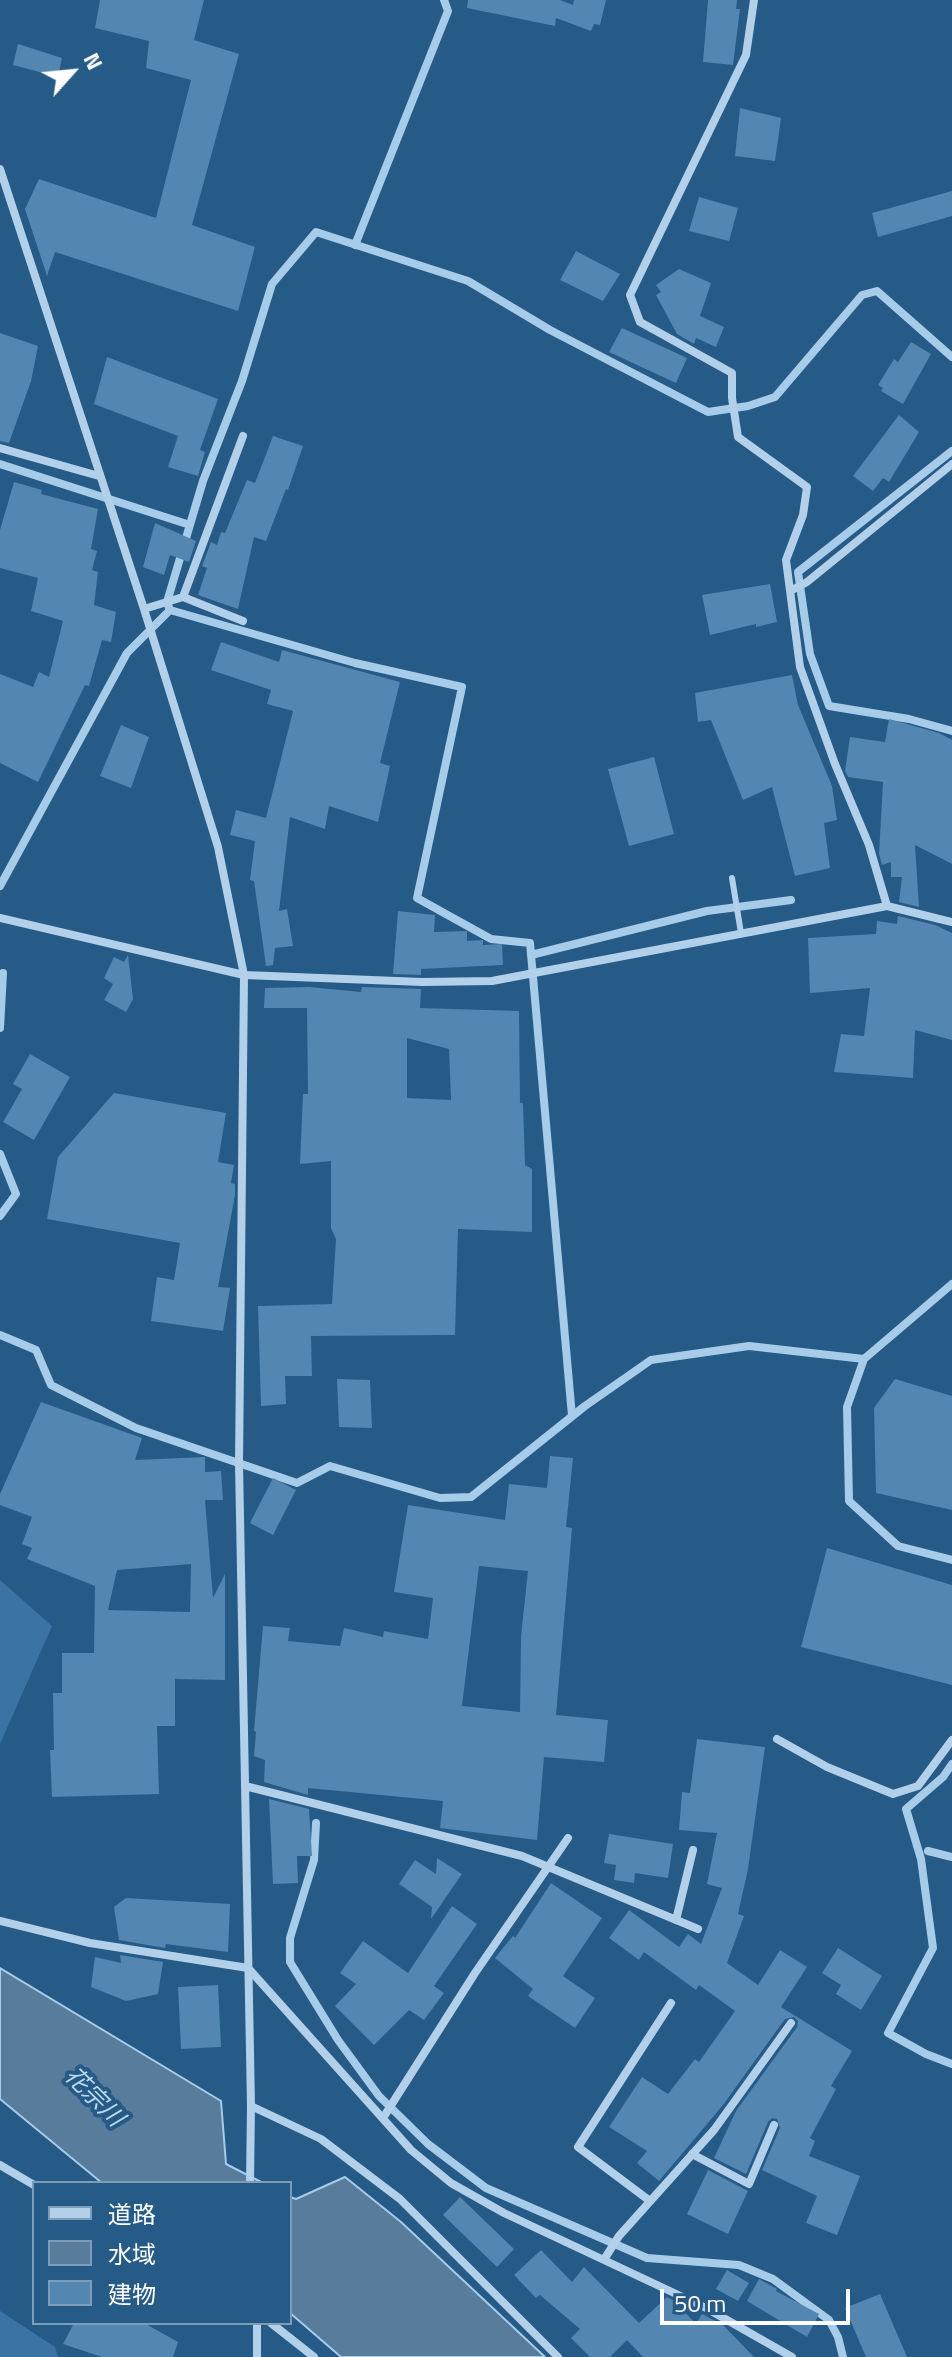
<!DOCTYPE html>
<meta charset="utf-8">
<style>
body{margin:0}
#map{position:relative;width:952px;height:2357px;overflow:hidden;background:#265a87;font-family:"Titillium Web","Noto Sans JP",sans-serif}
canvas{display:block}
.legend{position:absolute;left:32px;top:2181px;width:260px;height:144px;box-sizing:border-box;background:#265a87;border:2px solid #7d9cb7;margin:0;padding:10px 14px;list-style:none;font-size:24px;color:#fff}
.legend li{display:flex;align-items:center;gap:16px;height:40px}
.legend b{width:40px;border:2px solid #7d9cb7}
.north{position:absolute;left:32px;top:32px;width:80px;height:80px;-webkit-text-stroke:6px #265a87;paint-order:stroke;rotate:63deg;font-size:22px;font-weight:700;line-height:32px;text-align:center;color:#fff}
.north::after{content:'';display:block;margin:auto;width:28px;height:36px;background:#fff;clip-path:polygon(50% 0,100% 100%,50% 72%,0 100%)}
.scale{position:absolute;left:660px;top:2289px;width:190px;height:36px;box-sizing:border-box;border:4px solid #fff;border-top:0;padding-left:10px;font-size:24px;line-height:28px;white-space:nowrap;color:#fff;-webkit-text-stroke:6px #265a87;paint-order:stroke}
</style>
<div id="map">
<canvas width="952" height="2357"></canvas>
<ul class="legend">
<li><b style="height:10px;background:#b2d0e9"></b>道路</li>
<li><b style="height:22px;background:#587c9b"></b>水域</li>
<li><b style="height:22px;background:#5386b1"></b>建物</li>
</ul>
<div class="north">N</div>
<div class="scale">50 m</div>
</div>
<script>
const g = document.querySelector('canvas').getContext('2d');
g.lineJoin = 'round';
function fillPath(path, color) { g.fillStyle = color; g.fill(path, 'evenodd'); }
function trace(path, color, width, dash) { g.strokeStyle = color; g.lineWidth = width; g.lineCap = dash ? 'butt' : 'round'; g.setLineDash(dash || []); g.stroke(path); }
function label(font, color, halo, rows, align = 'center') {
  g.font = font + ' "Titillium Web","Noto Sans JP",sans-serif'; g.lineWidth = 8; g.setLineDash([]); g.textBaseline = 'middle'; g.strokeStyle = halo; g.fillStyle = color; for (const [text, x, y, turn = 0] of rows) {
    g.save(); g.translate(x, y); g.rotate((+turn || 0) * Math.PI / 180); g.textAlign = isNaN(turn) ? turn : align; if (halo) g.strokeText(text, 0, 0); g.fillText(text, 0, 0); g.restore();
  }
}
fillPath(new Path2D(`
 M0,1580L52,1626L0,1744V1875Z
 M0,2311L55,2347L58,2357H0Z`), '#3b74a4');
const water = new Path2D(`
 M0,1968L221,2101L226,2164L263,2183H102L0,2099Z
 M345,2177L401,2222L545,2357H341L290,2313V2197L296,2199Z`);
fillPath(water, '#587c9b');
trace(water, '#a6cce9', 2);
trace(new Path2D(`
 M355,245L448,11L444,0
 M952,451L798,572L810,654L829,706L909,719L952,731
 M0,464L190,525
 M170,610L355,663L462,687L417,898L491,939L530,943L572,1416
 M0,886L127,653L170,610L167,602L203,481L242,381L272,284L316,232L468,281L550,330L708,412L748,406L775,397L862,295L877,291L952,357
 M531,955L707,911L791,900
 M0,1028L3,973
 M0,1154L16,1194L0,1216
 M0,1335L36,1350L51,1385L136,1428L297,1483L330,1466L440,1498L471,1497L585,1406L651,1360L749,1346L864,1359L847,1407L849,1501L898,1546L952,1560
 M864,1359L952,1284
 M952,1764L943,1777L906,1809L921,1859L933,1948L888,2033L926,2054L952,2064
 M316,1823L314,1860L290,1938V1962L338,2040L379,2096L428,2144L486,2188L647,2258L739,2265L773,2279L829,2320L838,2337L843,2357
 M928,1851L952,1857`), '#a6cce9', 8);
fillPath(new Path2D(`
 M100,0H204L194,40L239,54L192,225L255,247L238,311L55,252L47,276L25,209L39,179L156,218L191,80L146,68L149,41L95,28Z
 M468,0H560L573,5L574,0H606L600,25L594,24L591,31L556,18L555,26L467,8Z
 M708,0H737L736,9H740L733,65L703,62Z
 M18,44L62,58L58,77L13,65Z
 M740,108L781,118L775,161L735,156Z
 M952,191V216L878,237L872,213Z
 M699,197L738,208L729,241L689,231Z
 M576,251L620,274L603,301L560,280Z
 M679,269L711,283L700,316L724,327L716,347L696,338L694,344L677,334L656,295L661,292L656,285Z
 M622,328L687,358L676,383L609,352Z
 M0,333L38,346L31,381L9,443L0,441Z
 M911,342L931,354L903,404L881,391L883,388L878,385L894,359L898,362Z
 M107,357L218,399L200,450L205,452L198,476L168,467L178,436L94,404Z
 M899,415L919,432L889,482L883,478L873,491L853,476Z
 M273,436L303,446L288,490L286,489L266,541L254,537L238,609L198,595L207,568L202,566L211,542L217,545L221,532L225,533L247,480L255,483Z
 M14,482L42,490L41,494L98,509L91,549L97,551L92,570L98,572L94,605L116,612L111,642L102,640L89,686L85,685L38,782L0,763V674L33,687L39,672L49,677L63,621L31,611L38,578L0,568V530Z
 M155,523L196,541L189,562L170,555L164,575L143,567Z
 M770,584L777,622L756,627V624L710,635L702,595Z
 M221,642L279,662L282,650L400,682L380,763L390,766L378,822L329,806L325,829L290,817L279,911L287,909L293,946L275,948L273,965L266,966L254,881L250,880L255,841L230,835L236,810L266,818L293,711L267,704L271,690L211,670Z
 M792,675L798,705L832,786L837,820L824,823L830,868L795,876L772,787L743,800L711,720L698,722L695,693Z
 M889,719L939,733L952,740V864L915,845L919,907L899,902L902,877H891V862L882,865L879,854L883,782L848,777L845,771L850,737L885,742Z
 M121,725L149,737L131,788L100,776Z
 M654,757L674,834L629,846L608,769Z
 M398,911L435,915L434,932L467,931V941L483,940V945L502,944L503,965L421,969V975L393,974Z
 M898,916L935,925L952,933V1040L915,1030L913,1078L834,1072L841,1034L864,1036L870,988L810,993L808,938L876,934L877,921L897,924Z
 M128,955L133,999L126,1012L104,1000L113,984L104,978L114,957L124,962Z
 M309,987L361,992L362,987L421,989L420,1008L519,1011L520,1103H523L525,1165L532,1169V1232L458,1229L455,1335L311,1336L312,1376H285L286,1404L261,1406L258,1306L332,1304L336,1239L331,1228V1161L300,1164L303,1094H308L307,1008H264L265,988ZM407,1038L449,1049L451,1100L407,1098Z
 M30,1054L70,1077L34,1140L3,1122L22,1089L13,1084Z
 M114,1093L226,1113L218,1162L234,1165L231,1183L235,1184V1195L218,1287L230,1288L223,1331L151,1321L157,1277L174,1280L180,1243L47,1219L58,1157Z
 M337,1379L370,1380L372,1428L339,1427Z
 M895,1379L952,1396V1510L876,1493L874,1408Z
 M41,1402L142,1438L135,1460L205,1457V1472L221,1471L223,1500H205L213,1598L225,1574V1680L175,1679V1726H157L159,1794L52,1797L50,1750H54L53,1693H62V1653H94L95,1586L27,1559L32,1548L22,1544L32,1517L0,1505V1494ZM191,1564L190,1612L108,1610L117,1570Z
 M550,1456L573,1458L566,1527L572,1528L556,1715L608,1720L604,1762L544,1757L537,1840L440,1828L443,1801L308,1788V1795L264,1782L265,1760L254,1756L256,1732L254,1731L263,1626L290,1628L288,1641L340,1646L344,1628L383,1637L384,1631L428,1639L433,1598L394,1592L408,1505L505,1520L509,1484L547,1488ZM479,1566L528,1571L521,1636L520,1712L462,1706Z
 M273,1478L296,1490L273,1535L250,1523Z
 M827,1548L952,1585V1685L801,1647Z
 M697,1739L765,1747L748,1869L738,1914L744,1916L727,1963L758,1985L780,1950L807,1967L781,2007L852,2051L831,2086L836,2089L810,2138L815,2141L809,2156L860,2176L837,2235L806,2223L817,2196L762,2170L780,2128L777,2119L772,2118L768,2122L746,2174L714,2158L736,2111L797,2027L798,2021L794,2017L785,2019L723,2105L659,2181L637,2163L647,2151L609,2127L642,2077L668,2094L695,2059L699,2062L735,2011L699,1985L696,1990L644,1952L639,1960L609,1938L629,1910L679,1947L688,1934L701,1944L722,1888L707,1884L717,1833L679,1830L682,1792L690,1793Z
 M269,1799L309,1809L312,1856H297L298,1883L273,1884Z
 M609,1834L673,1844L668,1878L635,1873L634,1883L614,1880L616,1865L604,1863Z
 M437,1858L462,1874L431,1919L432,1907L399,1884L415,1860L436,1874Z
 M551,1883L602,1918L563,1976L595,1998L575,2028L528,1996L533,1989L495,1958L513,1936L515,1938Z
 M126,1898L230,1904L228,1952L166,1944L165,1948L119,1940L114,1907Z
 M452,1906L477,1924L434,1986L444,1993L424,2020L409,2010L374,2045L335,2006L356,1984L340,1973L363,1941L408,1973Z
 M838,1948L882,1976L861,2010L836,1994L841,1985L822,1973Z
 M120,1955L163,1962L158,1994L126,2001L91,1987L95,1957L121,1963Z
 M218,1985L221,2047L181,2049L178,1987Z
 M708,2170L748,2191L728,2234L687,2214Z
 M460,2197L514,2249L497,2267L443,2215Z
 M541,2250L572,2282L584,2267L639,2323L667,2297L674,2301L696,2324L702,2314L723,2325L754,2357H643L627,2340L610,2357H590L571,2338L580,2329L540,2295L536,2298L514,2275Z
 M727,2270L749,2283L738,2301L716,2289Z
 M759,2279L777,2289L776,2291L819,2314L807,2337L747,2301Z
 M880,2294L907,2357H866L845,2308Z
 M74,2323H144L178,2342L173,2357H102L63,2344Z`), '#5386b1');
trace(new Path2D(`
 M732,878L741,933`), '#b2d0e9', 6);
trace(new Path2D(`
 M754,0L746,55L630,295L640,322L732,373V398L738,437L807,487L803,515L786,560L800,667L835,764L869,845L887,906
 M0,169L144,609L218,847L244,975L239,1463L251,2106L250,2183
 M0,448L99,476
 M792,590L807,582L952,464
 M183,597L243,621
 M144,609L183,597L243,436
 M0,918L244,975L422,982L492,981L887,906L952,922
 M777,1739L827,1767L893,1794L918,1786L952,1740
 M245,1786L522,1856L698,1929
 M676,1920L693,1850
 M0,1921L90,1943L248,1968L411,2150L451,2183L504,2213L706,2308L792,2357
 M251,2106L321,2139L400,2199L558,2357
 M383,2118L475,1973L568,1838
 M692,2154L749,2184L774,2125
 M0,2165L34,2185
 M650,2201L578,2147L671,2003
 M605,2258L619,2236L714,2130L791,2023
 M271,2323L314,2357
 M257,2357V2323`), '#b2d0e9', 8);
label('italic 24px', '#bedaf0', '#265a87', [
 ["花宗川",93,2098,45]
]);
</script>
